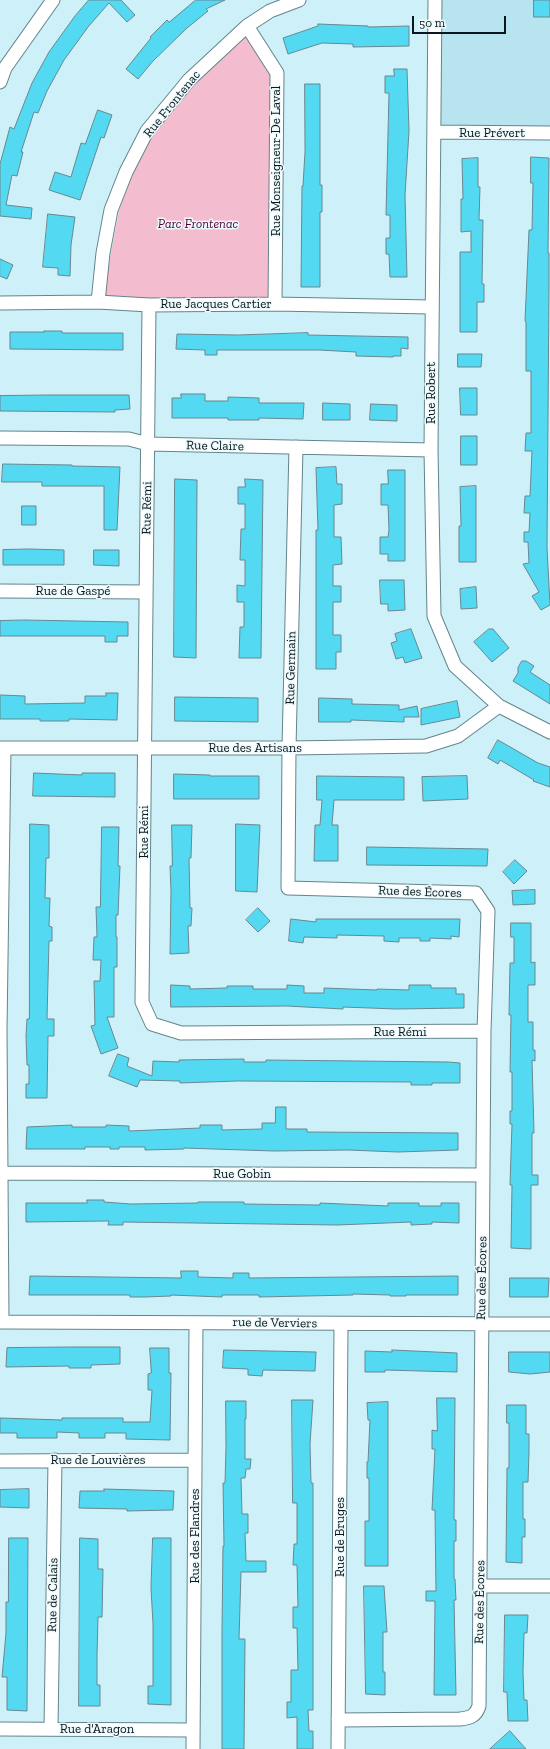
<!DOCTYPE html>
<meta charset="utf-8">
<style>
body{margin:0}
#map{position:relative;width:550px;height:1749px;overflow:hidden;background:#cef1f9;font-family:"Zilla Slab",serif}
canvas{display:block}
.scale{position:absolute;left:412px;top:16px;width:94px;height:18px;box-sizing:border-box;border:2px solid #0b171a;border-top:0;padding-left:5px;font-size:12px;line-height:14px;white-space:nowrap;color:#0b171a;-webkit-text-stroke:3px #ecfafd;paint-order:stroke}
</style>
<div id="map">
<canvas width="550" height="1749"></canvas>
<div class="scale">50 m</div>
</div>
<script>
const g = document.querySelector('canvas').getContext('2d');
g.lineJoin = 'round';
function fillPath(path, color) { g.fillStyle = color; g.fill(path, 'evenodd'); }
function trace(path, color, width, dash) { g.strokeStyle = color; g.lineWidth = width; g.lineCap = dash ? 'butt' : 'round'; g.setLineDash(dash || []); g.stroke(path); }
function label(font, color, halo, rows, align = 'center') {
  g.font = font + ' "Zilla Slab",serif'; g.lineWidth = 3; g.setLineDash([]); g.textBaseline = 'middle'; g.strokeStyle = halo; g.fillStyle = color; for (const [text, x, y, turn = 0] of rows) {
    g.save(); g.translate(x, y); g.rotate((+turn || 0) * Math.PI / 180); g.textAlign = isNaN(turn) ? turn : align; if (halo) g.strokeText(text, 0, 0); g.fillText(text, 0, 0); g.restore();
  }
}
fillPath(new Path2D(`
 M435,0H550V133L434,132Z`), '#b7e4ee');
fillPath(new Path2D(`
 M246,31L277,73L275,304L98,302L108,269L119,211L139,155L165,114L190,81Z`), '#f4bccf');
const building = new Path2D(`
 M89,0H121L135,15L127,22L109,3L88,27L64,60L47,91L38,113L34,112L21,152H23L17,176L12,175L6,205L32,208L31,219L0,216V164L10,127L14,129L32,83L49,52L75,16Z
 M196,0H225L206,9L208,11L187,28L153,61L138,79L126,69L151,38L150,37L167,20L169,22Z
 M534,0H550V17H534Z
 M318,24L368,26V27L409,26V46L353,47V44L322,43L288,54L283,38L318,26Z
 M394,69H407L409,131L405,195L407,277H390L389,254H386V238H390V215H386L389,93H385V76H394Z
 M305,84H320V185H322V212H320V287H301L302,186H303L305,152Z
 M98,110L112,115L104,138L101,137L80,200L49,190L55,172L71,177L81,143L85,144Z
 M531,157L549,158L548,253H549V288L547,548L550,605L541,610L532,596L539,592L523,564L529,563L528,542H524V532H529L530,513H524L525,496H530L532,451H525L526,433H531V371H526V322L525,321L529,230H532L533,183H531Z
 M478,158V187H480L479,220H483L482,284H484V302H477V332H460V252H471V231L461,232V199H463L462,159Z
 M48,214L75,217L71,245L70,276L58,275V268L43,267Z
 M0,259L13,265L7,279L0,276Z
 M44,331H62V333H123V350L10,349V332H44Z
 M308,333V335L408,337V349L401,348V356H393V357L356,356V352L319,350H217V355H205V350L176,349L177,334L238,335Z
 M458,354H482L481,367H458Z
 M460,388H477V415H461Z
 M181,394H205V401H228V397L259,398V403H304L303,419L259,418V420H228V418H172V398H181Z
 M48,395H129L130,409L115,410V412L0,411V396Z
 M323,403L350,404V420H323Z
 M371,404L397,405V421L370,420Z
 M461,436H477V465H461Z
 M3,464L72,465V466L120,467L117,530H104V486H42V482H2Z
 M336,467L337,484H342V504L334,505V537H341L342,564L333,565V586H341V602H333V635H341V652H336V669H316V530H318L316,468Z
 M388,470H405V561H388V554H380V537H388L389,530L388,505H381V484H388Z
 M175,479L197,480L196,658L174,657Z
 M245,479L263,480L261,658H239L240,627H244V602H237V585L245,586V560H240L241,529H245V504H238V487H245Z
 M476,486V562H459V526H461L460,487Z
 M22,506H36V525H22Z
 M29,549L64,550V565H3V550Z
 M94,550H119V566L94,565Z
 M380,580H404L405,610L388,611V604H381Z
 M476,587L477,608L461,609L460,589Z
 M24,620L128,622V636H117V642H105V636H0V621Z
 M411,629L422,658L405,663L403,657L396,659L391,643L397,641L395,634Z
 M489,629H493L509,648L492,662L474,642Z
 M522,661H526L534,666L530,672L550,685V704L513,681L518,673V668Z
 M106,693H118L117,720L69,719V721H40V719H0V695L25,696V704L85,703V696H106Z
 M175,697L258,698V722L175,721Z
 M319,698L352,699V704L399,705V710L417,706L419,717H404V722L351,720V722H319Z
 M457,701L460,717L421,725V709Z
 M498,740L538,763L550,767V787L533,781L534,780L500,760L498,764L488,758Z
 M34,773L82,775V773H115V797L33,796Z
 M174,774L210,775V776H259V799H174Z
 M317,776L404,777V800H334L332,825H338V861H314L315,825H320L322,800H317Z
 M467,776L468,799L423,801L422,777Z
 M30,824L49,825V858H46L45,898H50L49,926L52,927V941H49L47,1019H54V1036H48L47,1098H26V1084H29V1065H27L26,1036L27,1019H29Z
 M236,824L260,825L257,892L236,891Z
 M172,825H192L191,858H189L190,908H192L191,926H188L189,953L170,954L171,891L170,866H172Z
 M102,827H119L118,866H120L118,915H116V937H117V967H114V1017H107L118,1048L101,1054L91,1026L95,1025L94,981H100L101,960H93L94,937H97L96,907H100Z
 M367,847L488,849L487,866L367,865Z
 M515,860L527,871L514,884L503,872Z
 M535,890V904L513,905L512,891Z
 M258,908L270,921L258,932L246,920Z
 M291,919L316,922V919H460L459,937L451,936V939L430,938V941H420V938H399V942L384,941V936L337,935V938L304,937L303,943L289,941Z
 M511,923H531V963L535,962V985H528V1022H533V1050H535V1061L532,1060L534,1133H532V1175H538V1185H531V1249L511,1248L512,1185H510L512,1124H510V1111H512V1072H510L511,1015H509L510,963H514V937H511Z
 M171,985L190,986V989L227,988V986H253V989H287V985L304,986V993H324V988L377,990V989L409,990V985H431V988H456V994H464V1008L396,1009L343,1007V1009L287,1006L171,1007Z
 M118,1054L129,1058L127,1066L152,1076L153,1061L179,1062V1060L244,1059V1062H266V1060L448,1062L460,1063V1083H432V1085H411V1082L237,1081L180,1083V1081L140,1080L137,1087L109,1076Z
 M276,1107H286V1129H307V1132L458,1133V1150L398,1152L348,1150L274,1151L184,1148V1149L145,1150V1147H119V1149H110V1147H85V1149H26L27,1127L72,1125V1127H106V1125L129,1126V1131L200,1128V1125H222V1130L262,1129V1123H275Z
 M87,1200H104V1202L131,1204L198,1203V1202H244V1204L320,1205V1203L388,1206V1203H419V1206H441V1203H459V1223L432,1222V1224L411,1225V1222L337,1225L123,1222V1225H108L109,1221L26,1222V1203H87Z
 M181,1271H198V1277L233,1278V1273H249V1278L458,1276V1295H406V1296H390V1295L353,1294V1295L259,1297V1295H222V1297L171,1295V1296L145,1297H130V1295H29L30,1276L181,1278Z
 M510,1278H549L548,1297H510Z
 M69,1347H120V1364L91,1365V1368H69V1366L6,1367L7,1348Z
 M150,1348H169V1373H171L170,1440L126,1439V1433H105V1438H79V1433L57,1432V1438H17V1433H0V1418L62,1420V1418H123V1422H150L152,1390H148V1374L151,1373Z
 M224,1350L316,1352L315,1371L263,1370L262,1376L248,1375V1369L223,1368Z
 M392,1350L457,1353V1372L385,1370V1372H365V1351L392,1352Z
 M509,1352H550V1372L530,1374L509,1372Z
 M437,1398H455L454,1520H456V1541H454V1579H455L456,1600H454L456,1695H434L435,1601H426V1591H436L435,1510H432L435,1449H432V1430L437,1431Z
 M292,1400H313L310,1444L311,1483H313V1710H308L309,1731H313V1749H297V1717L287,1718V1702H291V1670H298L297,1628H293V1607H298L297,1565H293L294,1544H297V1503H293Z
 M226,1401H246V1419H245V1459H251L250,1469H246L245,1478H241L242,1514H248V1533H245L246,1561H266V1572H241L239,1639H245L244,1749H222V1629L223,1546H224L223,1483H225L226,1448Z
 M388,1402V1566H365V1521H369V1478H367V1462H368L370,1420H368L367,1403Z
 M507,1405H526V1434H529V1452L528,1482H523V1519H525V1537H522V1563L506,1562L507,1468H509V1423H507Z
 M29,1489V1508L0,1507V1490Z
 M104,1489L174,1491L173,1510L127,1511V1509L79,1508L80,1491H104Z
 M9,1538H28L27,1711L7,1710V1677H2L6,1633V1602H8Z
 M80,1538L98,1539V1569H103L102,1617H98L97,1656V1685H100V1706H79Z
 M153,1538H171V1705L148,1704V1686H153V1624L151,1588Z
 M364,1586H384L387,1632H383V1672H385V1695L366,1694Z
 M505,1615H528L527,1633H524L523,1672L524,1700H527L528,1721H508L507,1692H504Z
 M510,1731L526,1749H490Z`);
fillPath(building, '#54d9f2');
trace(building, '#67888f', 1);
const street = new Path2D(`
 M435,0L431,450L434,616L455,666L499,706L550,732
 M247,26L277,73L275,304
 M0,82L5,68L53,0
 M434,132L550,133
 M98,302L103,253L111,210L126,172L147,131L189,80L247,26L270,11L299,0
 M0,303L98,302L149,305L275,304L431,307
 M149,305L142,1002L152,1024L181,1033L484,1031
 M0,438L129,439L148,444L431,450
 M296,447L289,748L288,888L476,893L488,911L484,1031L479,1706C476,1716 470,1718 460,1719L338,1720
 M0,591L145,592
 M0,748H289L426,746L458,736L499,706
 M1,1173L483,1175
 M0,1322L550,1324
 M2,1322L0,1030L4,748
 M0,1461L195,1460
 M481,1586H550
 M0,1729L193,1730
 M51,1729L55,1460
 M193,1749L196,1323
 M338,1749L341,1324`);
trace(street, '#63848b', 15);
trace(street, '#fff', 13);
label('13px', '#0b171a', '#ecfafd', [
 ["Rue Frontenac",172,104,-51],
 ["Rue Prévert",492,133],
 ["Rue Monseigneur-De Laval",276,161,-90],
 ["Rue Jacques Cartier",216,304],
 ["Rue Robert",431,393,-90],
 ["Rue Claire",215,446,1],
 ["Rue Rémi",147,508,-89],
 ["Rue de Gaspé",73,591],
 ["Rue Germain",291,668,-89],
 ["Rue des Artisans",255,748],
 ["Rue Rémi",144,832,-90],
 ["Rue des Écores",420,892,2],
 ["Rue Rémi",400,1032],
 ["Rue Gobin",242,1174],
 ["Rue des Écores",482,1278,-89],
 ["rue de Verviers",275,1323,1],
 ["Rue de Louvières",98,1460],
 ["Rue des Flandres",195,1536,-90],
 ["Rue de Bruges",340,1537,-90],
 ["Rue de Calais",53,1595,-89],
 ["Rue des Écores",480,1602,-89],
 ["Rue d'Aragon",97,1729]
]);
label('italic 13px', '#54012e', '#ecfafd', [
 ["Parc Frontenac",198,224]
]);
</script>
